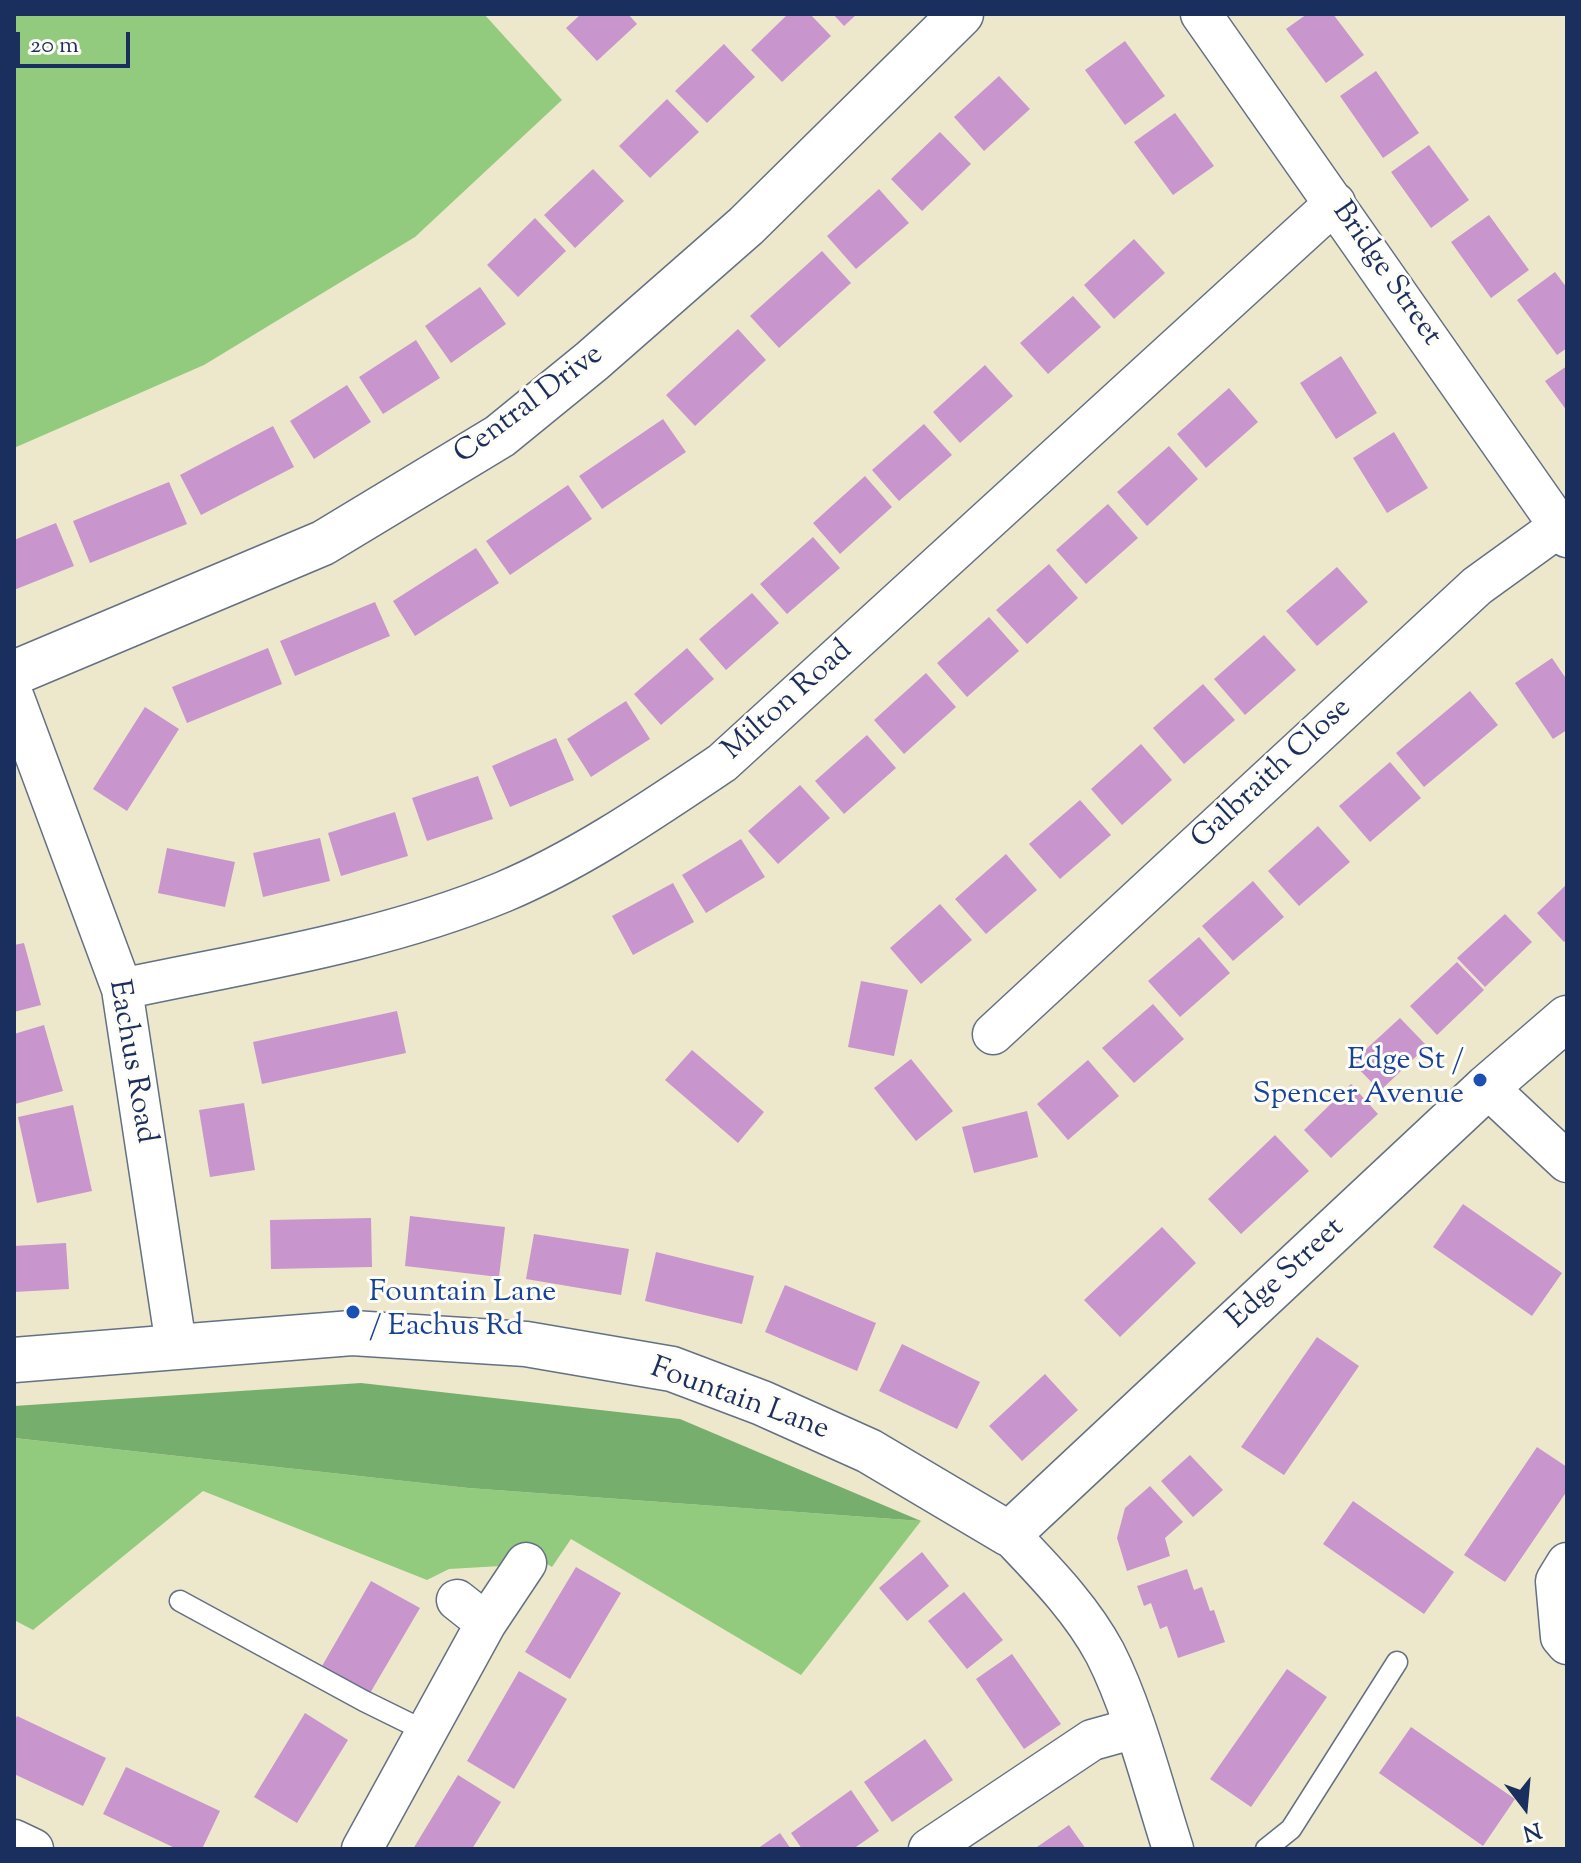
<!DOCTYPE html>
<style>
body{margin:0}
#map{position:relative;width:1581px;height:1863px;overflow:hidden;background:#ede8cc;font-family:"Sorts Mill Goudy",serif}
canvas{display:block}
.frame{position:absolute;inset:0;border:16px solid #1b2f5e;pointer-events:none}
.north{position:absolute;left:1485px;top:1767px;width:80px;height:80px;-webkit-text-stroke:6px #fdfcf7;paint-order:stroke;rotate:164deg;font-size:22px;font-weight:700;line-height:32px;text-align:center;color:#1b2f5e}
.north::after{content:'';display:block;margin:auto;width:28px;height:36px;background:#1b2f5e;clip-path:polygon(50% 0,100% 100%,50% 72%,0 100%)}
.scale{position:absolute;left:16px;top:32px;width:114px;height:36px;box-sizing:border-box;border:4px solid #1b2f5e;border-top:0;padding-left:10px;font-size:24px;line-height:28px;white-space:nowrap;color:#1b2f5e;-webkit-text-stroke:6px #fdfcf7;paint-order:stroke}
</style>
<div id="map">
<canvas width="1581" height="1863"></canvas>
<div class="frame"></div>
<div class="north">N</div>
<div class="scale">20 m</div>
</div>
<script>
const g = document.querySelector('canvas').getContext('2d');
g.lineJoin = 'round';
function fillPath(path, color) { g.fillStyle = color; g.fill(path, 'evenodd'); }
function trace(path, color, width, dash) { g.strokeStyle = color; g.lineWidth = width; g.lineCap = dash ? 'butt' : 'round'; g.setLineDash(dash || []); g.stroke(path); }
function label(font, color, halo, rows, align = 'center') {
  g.font = font + ' "Sorts Mill Goudy",serif'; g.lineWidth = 6; g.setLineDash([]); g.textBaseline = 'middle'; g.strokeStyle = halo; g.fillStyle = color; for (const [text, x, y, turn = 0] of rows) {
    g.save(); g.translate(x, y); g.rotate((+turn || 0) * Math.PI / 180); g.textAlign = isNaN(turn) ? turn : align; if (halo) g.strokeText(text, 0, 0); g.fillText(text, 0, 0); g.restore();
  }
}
fillPath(new Path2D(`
 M14,14H484L562,100L415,237L204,365L14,448Z
 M14,1438L468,1488L921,1521L801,1675L571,1539L552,1567L518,1547L501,1566L449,1569L427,1580L203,1491L33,1630L14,1620Z`), '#93cb7e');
fillPath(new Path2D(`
 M361,1383L680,1419L921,1521L468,1488L14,1438V1406Z`), '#76af6d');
fillPath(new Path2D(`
 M581,14H628L637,24L597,61L566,28Z
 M788,14H810L831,36L782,82L751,50Z
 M833,14H857L844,26Z
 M1307,14H1333L1364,55L1326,83L1286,29Z
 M1125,41L1165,96L1125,125L1085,70Z
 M724,44L755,77L707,123L675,91Z
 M1376,71L1419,133L1383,158L1340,96Z
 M999,76L1030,109L984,151L954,117Z
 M667,99L699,132L650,178L619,146Z
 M1175,113L1214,166L1173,195L1134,142Z
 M940,132L971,164L922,211L891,179Z
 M1429,145L1469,200L1431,228L1391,172Z
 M593,169L624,201L575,248L544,215Z
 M879,189L909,223L856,269L827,236Z
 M1489,215L1529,270L1491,298L1451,242Z
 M535,218L566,251L518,297L487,265Z
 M1134,239L1165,273L1114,319L1084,285Z
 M822,251L851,283L779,348L750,316Z
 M1555,272L1567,288V348L1557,355L1517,300Z
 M480,287L506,324L451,363L425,326Z
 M1073,296L1101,327L1048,374L1020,343Z
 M738,329L766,360L695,426L666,395Z
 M416,340L440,378L383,414L359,377Z
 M1341,356L1377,413L1336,439L1300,383Z
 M985,365L1013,396L960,443L933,412Z
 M1567,366V411L1545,381Z
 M347,385L371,422L314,459L290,421Z
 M1229,388L1258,422L1206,468L1177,434Z
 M663,419L686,452L602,509L579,476Z
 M924,424L952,455L899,501L872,470Z
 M273,426L294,467L201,515L180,475Z
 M1394,432L1428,488L1387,513L1353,458Z
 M1169,446L1198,479L1147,526L1117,492Z
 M865,476L892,507L840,554L813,523Z
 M169,482L187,524L90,563L73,521Z
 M568,485L592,519L510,575L486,541Z
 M1108,504L1138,538L1086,584L1056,550Z
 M56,523L74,566L14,590V540Z
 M813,537L840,568L787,614L760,584Z
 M476,548L499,583L415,636L393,601Z
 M1049,564L1078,598L1027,644L996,610Z
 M1337,567L1368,602L1317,646L1286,611Z
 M752,593L779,623L726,670L699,639Z
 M375,602L390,636L295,676L280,641Z
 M989,617L1019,651L967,697L937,663Z
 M1264,635L1296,670L1245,715L1214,679Z
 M268,648L282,684L187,723L172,687Z
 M687,648L714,679L661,725L634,694Z
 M1552,658L1567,680V730L1553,739L1515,683Z
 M926,673L956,707L904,754L874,720Z
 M1203,684L1235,720L1184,764L1153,728Z
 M1470,691L1498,725L1424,787L1396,753Z
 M626,701L650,739L591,777L567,739Z
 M145,707L179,729L127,811L93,789Z
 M867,735L896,768L844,814L815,781Z
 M556,738L574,780L510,807L492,766Z
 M1141,744L1172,780L1122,825L1091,789Z
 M1390,762L1421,798L1370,842L1339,806Z
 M478,776L493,819L427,841L412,798Z
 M800,785L830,818L778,864L748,831Z
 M1080,800L1111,835L1060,879L1029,844Z
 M395,812L408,856L341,876L328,833Z
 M1318,826L1350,862L1299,906L1268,871Z
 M320,838L330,881L263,897L253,853Z
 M741,839L765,877L706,913L682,875Z
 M167,848L235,862L225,907L158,893Z
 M1006,854L1037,890L986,934L955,899Z
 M1253,881L1284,917L1233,961L1202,926Z
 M673,883L694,922L633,955L612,916Z
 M1567,884V939L1564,942L1537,913Z
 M940,904L972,940L921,984L890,948Z
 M1505,914L1532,942L1485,987L1457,958Z
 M1199,937L1230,973L1180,1017L1148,981Z
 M24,943L41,1005L14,1012V945Z
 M1457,962L1484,990L1437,1035L1410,1006Z
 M861,981L908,990L894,1056L848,1047Z
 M1153,1004L1184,1039L1134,1083L1102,1048Z
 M397,1011L406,1053L262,1084L253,1042Z
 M1400,1018L1427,1046L1380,1091L1352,1062Z
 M44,1025L63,1091L15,1104L14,1034Z
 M692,1050L764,1112L738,1143L665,1080Z
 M911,1059L953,1111L916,1141L874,1088Z
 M1088,1060L1119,1096L1068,1140L1037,1104Z
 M1351,1084L1378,1114L1331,1158L1304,1130Z
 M244,1103L255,1170L210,1177L199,1110Z
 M73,1105L92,1191L37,1203L18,1117Z
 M1027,1111L1038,1157L974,1173L962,1127Z
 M1275,1135L1309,1171L1241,1234L1208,1199Z
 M1463,1204L1562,1273L1532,1316L1433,1247Z
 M410,1216L505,1227L499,1277L405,1266Z
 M371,1218L372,1267L271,1269L270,1220Z
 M1162,1227L1196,1263L1120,1337L1084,1300Z
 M534,1234L629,1249L621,1295L526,1279Z
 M66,1243L69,1289L14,1292V1246Z
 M656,1252L754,1276L742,1324L645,1301Z
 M785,1285L876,1323L857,1371L765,1332Z
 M1317,1337L1359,1366L1284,1475L1241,1447Z
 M902,1344L980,1382L957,1429L879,1391Z
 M1045,1374L1078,1410L1022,1461L989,1426Z
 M1537,1447L1567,1467V1491L1505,1582L1464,1555Z
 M1190,1455L1223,1490L1193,1517L1161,1481Z
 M1150,1486L1183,1522L1165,1538L1170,1556L1127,1571L1117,1538L1125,1508Z
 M1353,1501L1454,1572L1424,1614L1323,1544Z
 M922,1552L949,1586L907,1621L879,1588Z
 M576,1567L621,1593L570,1679L525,1652Z
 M1187,1569L1194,1590L1202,1587L1210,1611L1214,1610L1225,1642L1178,1658L1167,1626L1160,1629L1151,1603L1144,1606L1137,1586Z
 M371,1581L420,1608L366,1700L318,1673Z
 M964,1592L1003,1640L967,1669L928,1621Z
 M1012,1654L1061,1724L1024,1749L976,1679Z
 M1287,1669L1327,1697L1251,1807L1210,1779Z
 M519,1671L567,1699L514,1789L467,1761Z
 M305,1713L348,1740L297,1823L254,1797Z
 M17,1716L106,1758L83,1806L14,1774V1722Z
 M1411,1727L1515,1799L1483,1846L1379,1773Z
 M925,1739L953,1780L892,1822L864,1782Z
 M126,1767L220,1811L202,1849H177L103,1814Z
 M458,1775L501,1802L472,1849H413Z
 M851,1790L879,1831L853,1849H802L791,1833Z
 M1069,1825L1086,1849H1034Z
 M780,1833L791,1849H757Z`), '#c895cd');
const lane = new Path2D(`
 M180,1601L364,1701L427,1732
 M1266,1849L1291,1829L1397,1662`);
const street = new Path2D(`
 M1201,14L1567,537
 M14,698L122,989L176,1345
 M122,989C249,962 382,942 503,892C581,859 652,810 722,763L1335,203
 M993,1034L1477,586L1560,526
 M1487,1087L1567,1162
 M1009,1534C1044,1571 1081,1608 1105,1653C1134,1710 1153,1787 1173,1849
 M1567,1563L1556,1581L1561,1637L1567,1644
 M457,1600L486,1623
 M14,1840L33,1849
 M362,1849L486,1623L526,1563
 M929,1849L1092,1740L1135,1728`);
const secondary = new Path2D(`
 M14,673L323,543L500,436L592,361L746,226L961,14
 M14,1360L352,1333L526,1344L672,1369L762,1403L869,1451L1009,1534L1487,1087L1567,1018`);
trace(lane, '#647084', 23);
trace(street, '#647084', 43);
trace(secondary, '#647084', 47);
trace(lane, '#fff', 20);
trace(street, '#fff', 40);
trace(secondary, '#fff', 44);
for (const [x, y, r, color] of [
 [1480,1080,8,"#1a4fb4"],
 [353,1312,8,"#1a4fb4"]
]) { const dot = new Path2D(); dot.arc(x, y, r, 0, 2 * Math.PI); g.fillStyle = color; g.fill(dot); trace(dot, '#fdfcf7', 3); }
label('30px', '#1b2f5e', '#fdfcf7', [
 ["Bridge Street",1385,275,55],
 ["Central Drive",530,406,-37],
 ["Milton Road",789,702,-42],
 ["Galbraith Close",1273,775,-43],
 ["Eachus Road",130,1062,80],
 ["Edge Street",1287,1275,-43],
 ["Fountain Lane",739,1401,20]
]);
label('30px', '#164399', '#fdfcf7', [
 ["Edge St /",1464,1063],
 ["Spencer Avenue",1464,1097],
 ["Fountain Lane",369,1295,"left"],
 ["/ Eachus Rd",369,1329,"left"]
], 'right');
</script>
